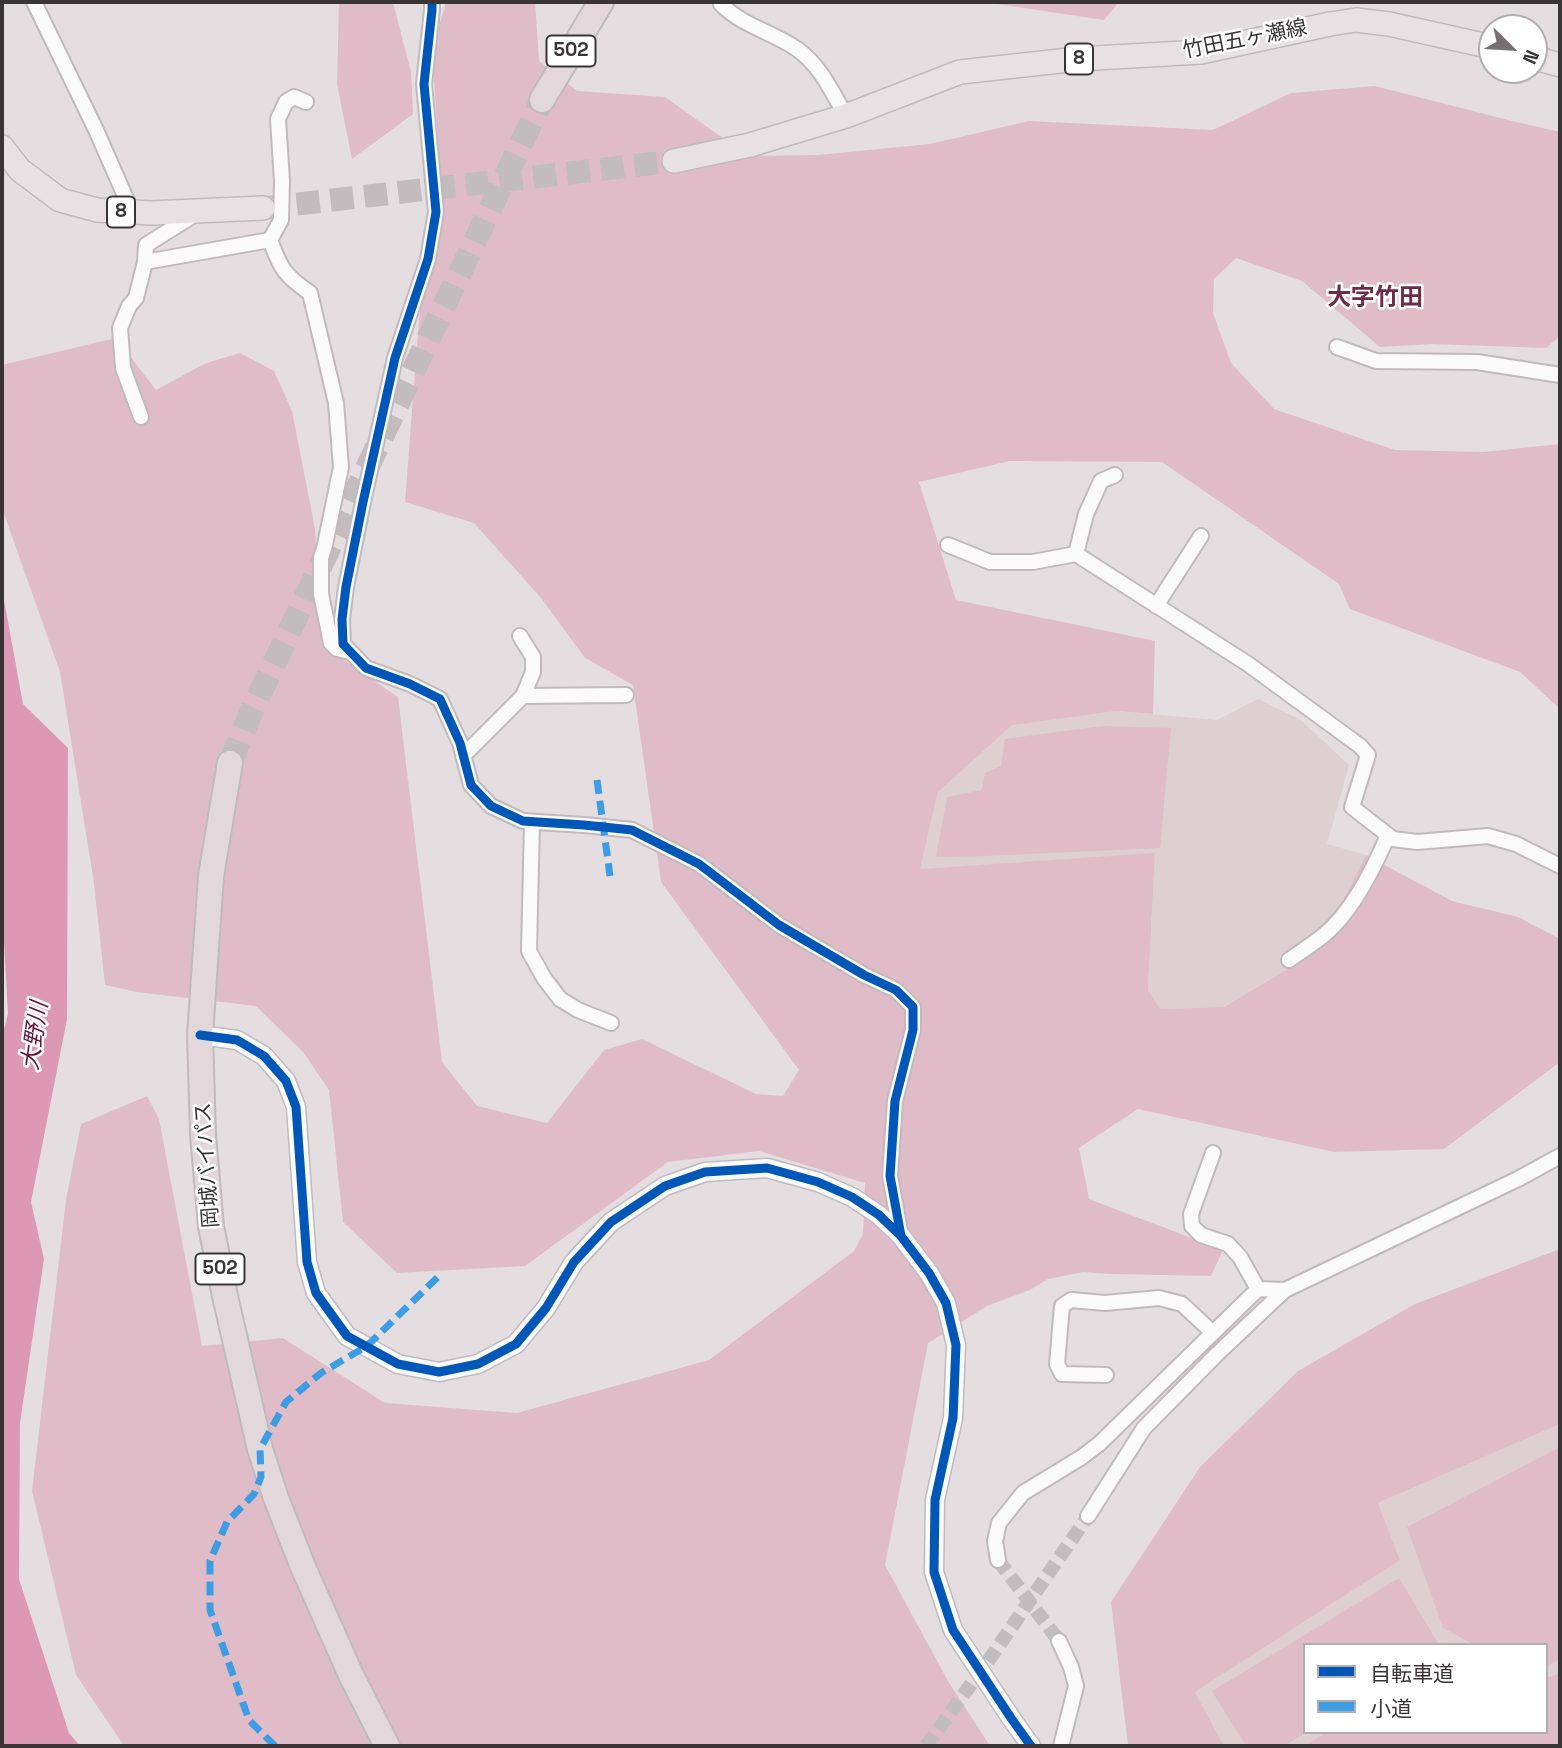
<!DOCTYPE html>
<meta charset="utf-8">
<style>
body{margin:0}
#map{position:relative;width:1562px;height:1748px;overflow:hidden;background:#e5dee0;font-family:"Space Grotesk","Noto Sans JP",sans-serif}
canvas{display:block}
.frame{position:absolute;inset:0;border:4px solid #393436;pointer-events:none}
.legend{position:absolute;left:1303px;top:1643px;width:245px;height:91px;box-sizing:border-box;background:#fff;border:2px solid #b0aeaf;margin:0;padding:9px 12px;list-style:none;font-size:21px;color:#393436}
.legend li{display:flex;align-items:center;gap:14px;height:35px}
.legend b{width:35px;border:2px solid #b0aeaf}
.north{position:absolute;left:1478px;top:14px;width:70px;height:70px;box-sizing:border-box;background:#fff;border:2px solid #b0aeaf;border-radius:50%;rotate:114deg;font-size:19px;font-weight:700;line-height:28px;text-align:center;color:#393436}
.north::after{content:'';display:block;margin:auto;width:24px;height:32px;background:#757072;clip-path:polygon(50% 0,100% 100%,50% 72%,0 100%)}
</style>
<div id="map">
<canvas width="1562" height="1748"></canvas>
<div class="frame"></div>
<ul class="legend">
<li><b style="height:9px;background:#0057b8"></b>自転車道</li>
<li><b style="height:9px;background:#3e9de2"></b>小道</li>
</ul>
<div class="north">N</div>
</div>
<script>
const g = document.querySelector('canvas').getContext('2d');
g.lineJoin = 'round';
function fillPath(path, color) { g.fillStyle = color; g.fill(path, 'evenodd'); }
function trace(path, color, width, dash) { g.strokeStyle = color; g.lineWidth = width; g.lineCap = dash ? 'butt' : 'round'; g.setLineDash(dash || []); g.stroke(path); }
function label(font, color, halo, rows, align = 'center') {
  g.font = font + ' "Space Grotesk","Noto Sans JP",sans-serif'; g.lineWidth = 5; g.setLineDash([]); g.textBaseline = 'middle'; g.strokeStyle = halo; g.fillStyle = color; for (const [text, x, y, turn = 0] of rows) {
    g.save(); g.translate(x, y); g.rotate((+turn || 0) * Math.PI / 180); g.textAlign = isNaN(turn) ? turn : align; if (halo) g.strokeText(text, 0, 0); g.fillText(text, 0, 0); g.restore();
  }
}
fillPath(new Path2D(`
 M1258,699L1301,720L1349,765L1327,844L1366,855L1332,922L1291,967L1224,1007L1160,1009L1148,990L1155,854L920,869L938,792L1012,724L1116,711L1217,720Z
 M1560,1424V1673L1546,1678V1645H1305V1732H1326L1304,1746H1224L1195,1692L1400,1560L1378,1503Z`), '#ddcfd2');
fillPath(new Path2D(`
 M339,2H393L411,72L413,114L352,159L337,84Z
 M446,2H535L539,61L577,91L665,97L748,156L818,155L930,144L1029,121L1213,130L1291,93L1375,86L1512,121L1560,132V336L1546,348L1432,344L1380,347L1302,281L1236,258L1214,279L1213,313L1231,363L1274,409L1395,450L1484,452L1560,444V709L1520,672L1350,609L1339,584L1162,462L1010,461L919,482L956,600L1155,641L1153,714L1116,711L1012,725L938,792L920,869L1155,853L1148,990L1160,1009L1224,1007L1291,967L1332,922L1366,855L1452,901L1518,917L1560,939V1062L1444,1149L1334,1152L1138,1109L1079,1148L1089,1199L1223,1250L1211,1276L1111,1274L1083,1272L1048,1279L1030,1290L987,1306L928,1343L885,1565L948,1681L990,1746H124L76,1675L32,1491L66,1200L81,1124L147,1096L159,1119L202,1346L283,1338L385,1403L517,1413L709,1360L854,1251L863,1234L865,1183L759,1151L668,1162L525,1266L397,1273L343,1222L329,1090L303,1052L256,1006L137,992L105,985L94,883L60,672L2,508V365L116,338L156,390L206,363L240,353L274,371L292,411L315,529L323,646L398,697L442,1062L477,1106L547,1123L604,1050L642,1039L756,1094L783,1096L799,1070L661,882L633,685L585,658L541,598L474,523L405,502L425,241L438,140L432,51Z
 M984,2H1119L1104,20Z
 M1102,726L1171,728L1160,848L985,856L936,857L947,797L982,790L985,773L1001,766L1005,739Z
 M1560,1249V1424L1378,1503L1400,1560L1195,1692L1224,1746H1128L1111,1602L1200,1467L1298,1371L1415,1304Z
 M1560,1447V1659L1549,1665L1546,1664V1645H1475L1443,1628L1407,1527Z
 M1399,1578L1439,1645H1305V1732H1307L1284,1746H1246L1212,1691Z
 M1560,1673V1746H1304L1326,1732H1546V1678Z`), '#e0bcc8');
fillPath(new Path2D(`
 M2,589L23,704L68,748L67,1019L31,1202L44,1259L20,1423L19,1579L69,1733L80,1746H2V1037L8,1014L2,905Z`), '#dd99b4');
trace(new Path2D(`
 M998,1560L1059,1641
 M926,1746L991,1657L1088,1516`), '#c3bcbe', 14, [14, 7]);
trace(new Path2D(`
 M263,208L674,161`), '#c3bcbe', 23, [23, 11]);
trace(new Path2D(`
 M230,763L253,708L542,100`), '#c3bcbe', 24, [24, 12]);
const minor = new Path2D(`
 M34,2L96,130L132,212
 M432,2V10L424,84L436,212L428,259L395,358L363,502L346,587L342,619L343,644L366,668L410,684L440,699L460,743L471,785L491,806L523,821L584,825L632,830L699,864L779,925L864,975L896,990L913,1007V1030L895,1101L890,1176L901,1236
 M722,2L721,4C742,26 773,32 797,49C820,65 832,92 846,116
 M197,213L146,245L145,262L270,240L281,220L282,181L278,119L286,102L294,97L306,102
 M270,240C281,269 284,275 310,293L336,403L341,467L325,545L321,558V594L331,643L337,649L350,652
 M1337,347L1376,361L1477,362L1560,375
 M141,417L123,368L120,328L129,306L136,298L145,262
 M948,545L990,562H1033L1076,554L1248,664L1360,746L1368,755L1352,807L1393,839L1417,842L1488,836L1516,844L1560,866
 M1076,554L1086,514L1101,481L1115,475
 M1156,606L1201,536
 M520,636L533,657V672L523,696
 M463,756L523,696L626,695
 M532,822L529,951L544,978L560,999L578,1010L611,1023
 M1289,960C1300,952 1313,944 1324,935C1352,912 1374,868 1388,835
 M1213,1153L1191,1214L1192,1226L1201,1235L1228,1244L1240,1257L1258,1289
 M1106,1375L1062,1374L1057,1364L1062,1306L1071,1300L1105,1303L1159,1298L1182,1304L1213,1333
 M1088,1516L1144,1428L1217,1354L1285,1290L1518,1179L1560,1156
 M998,1560L995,1541L999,1523L1023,1493L1082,1457L1099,1444L1258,1289L1285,1290
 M1059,1641L1071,1667L1076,1686L1061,1746`);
const tertiary = new Path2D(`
 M200,1035L237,1040L264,1056L286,1081L296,1107L307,1262L316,1293L347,1336L398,1364L439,1372L478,1364L516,1344L546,1308L574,1262L611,1222L665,1186L705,1172L767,1168L818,1182L852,1197L879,1215L901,1236L929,1273L946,1303L956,1345L953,1418L935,1500L934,1572L953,1630L1011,1718L1031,1746`);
const primary = new Path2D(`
 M1534,58L1560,65
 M2,147L20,170L60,200L97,210L151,213L263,208
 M674,161L750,145L846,116L960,72L1078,59L1201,52L1330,24L1356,20L1389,24L1492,47`);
const trunk = new Path2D(`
 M542,100L601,2
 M230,763L211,876L200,1035L203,1135L211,1226L225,1296L260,1449L276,1498L303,1567L351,1675L387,1746`);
trace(minor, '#c0babc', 18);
trace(tertiary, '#c0babc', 21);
trace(primary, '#bfbbbd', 26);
trace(trunk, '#bfbbbd', 28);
trace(minor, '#fbfafa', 14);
trace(tertiary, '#fbfafa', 18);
trace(primary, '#e8e1e3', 23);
trace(trunk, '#e2d8dc', 24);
trace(new Path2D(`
 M597,780L610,876
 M275,1746L249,1720L210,1610V1561L227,1522L254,1494L261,1477L260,1449L286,1402L321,1373L367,1346L440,1275`), '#3e9de2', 7, [14, 7]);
trace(new Path2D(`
 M432,2V10L424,84L436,212L428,259L395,358L363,502L346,587L342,619L343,644L366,668L410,684L440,699L460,743L471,785L491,806L523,821L584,825L632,830L699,864L779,925L864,975L896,990L913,1007V1030L895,1101L890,1176L901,1236
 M200,1035L237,1040L264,1056L286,1081L296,1107L307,1262L316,1293L347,1336L398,1364L439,1372L478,1364L516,1344L546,1308L574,1262L611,1222L665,1186L705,1172L767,1168L818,1182L852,1197L879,1215L901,1236L929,1273L946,1303L956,1345L953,1418L935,1500L934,1572L953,1630L1011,1718L1031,1746`), '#0057b8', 9);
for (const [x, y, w] of [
 [571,51,49],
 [1079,59,28],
 [121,212,28],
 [220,1269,49]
]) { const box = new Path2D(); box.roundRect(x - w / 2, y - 15.5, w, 31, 5); g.fillStyle = '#fff'; g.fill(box); trace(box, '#393436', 2); }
label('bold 19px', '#393436', null, [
 ["502",571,51],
 ["8",1079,59],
 ["8",121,212],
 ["502",220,1269]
]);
label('21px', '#393436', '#fff', [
 ["竹田五ヶ瀬線",1245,40,-11],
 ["岡城バイパス",208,1165,-94]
]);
label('italic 23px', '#6a163f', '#fff', [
 ["大野川",36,1036,-82]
]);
label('bold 24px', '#6f2c49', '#fff', [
 ["大字竹田",1375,298]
]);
</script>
